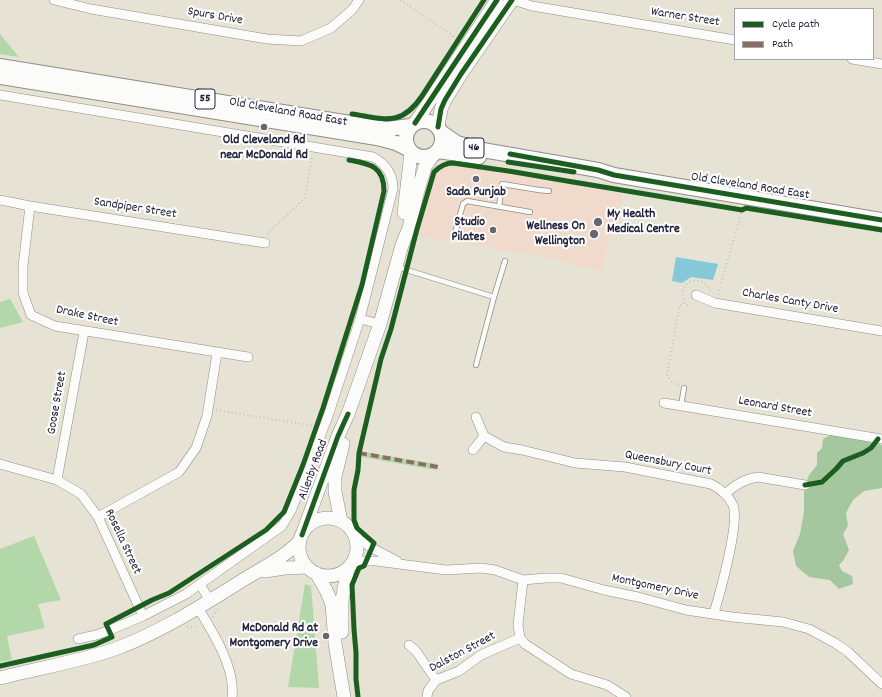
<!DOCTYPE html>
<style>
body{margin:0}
#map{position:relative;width:882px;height:697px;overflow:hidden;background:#e6e3d4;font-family:Dekko,sans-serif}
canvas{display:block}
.legend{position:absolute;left:734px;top:8px;width:140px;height:52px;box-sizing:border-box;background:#fff;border:1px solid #a7a7b1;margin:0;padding:5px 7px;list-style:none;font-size:12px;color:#22223b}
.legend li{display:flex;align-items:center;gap:8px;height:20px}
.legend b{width:20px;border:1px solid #a7a7b1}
</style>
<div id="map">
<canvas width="882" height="697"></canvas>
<ul class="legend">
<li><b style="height:5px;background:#1b5e20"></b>Cycle path</li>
<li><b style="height:5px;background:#8d6e63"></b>Path</li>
</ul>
</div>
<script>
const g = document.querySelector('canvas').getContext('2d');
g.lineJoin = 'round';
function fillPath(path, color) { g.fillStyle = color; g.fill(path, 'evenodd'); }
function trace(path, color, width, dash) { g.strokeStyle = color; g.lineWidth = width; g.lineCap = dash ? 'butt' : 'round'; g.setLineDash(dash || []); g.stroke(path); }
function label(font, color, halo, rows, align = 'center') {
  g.font = font + ' Dekko,sans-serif'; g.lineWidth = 4; g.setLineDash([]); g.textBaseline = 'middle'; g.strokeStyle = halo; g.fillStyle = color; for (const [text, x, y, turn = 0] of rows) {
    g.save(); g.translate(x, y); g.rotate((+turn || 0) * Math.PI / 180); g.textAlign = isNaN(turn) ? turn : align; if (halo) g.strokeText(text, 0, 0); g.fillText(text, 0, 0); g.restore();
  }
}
fillPath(new Path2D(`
 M448,163L564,182L623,194L601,271L542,257L418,236L434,172Z`), '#efdacb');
fillPath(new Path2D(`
 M0,34L19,57L0,54Z
 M10,299L23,322L0,328V302Z
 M363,452L437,464L436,470L362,457Z
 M34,536L61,600L38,604L45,628L7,636L12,660L0,662V549Z
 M305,584L311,586L319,688L288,687Z`), '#b2d7a9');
fillPath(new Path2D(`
 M832,434C849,436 865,442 882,445V488L864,491L853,500L846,513L848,526L843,534L849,550L843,561L839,565L842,571L852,576L853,584L839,589L830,580L809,577L796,566L793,551L800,534L804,511V488L809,475L817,465V453L822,448L823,439Z`), '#a4c79f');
fillPath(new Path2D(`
 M676,257L718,264L713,280L691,277L682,283L672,281Z`), '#85c8d8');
const lane = new Path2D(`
 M499,207L502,184L539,190L549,191
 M454,237L463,204L467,201L530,212
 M397,267L494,297L476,365
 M494,297L505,261
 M681,406L684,388`);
const street = new Path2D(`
 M54,0L91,9L267,39L301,41L331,28L352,10L359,0
 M513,0L532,6L735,40
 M852,59L882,64
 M0,95L373,157C386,164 393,174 393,189L360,319L328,416L291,511L282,526L186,594L143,616L110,630L96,635L78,639
 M0,200L30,206L265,243
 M30,206L23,266V293L31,315L55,326L248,357
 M696,295L715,303L882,331
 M360,319L380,324
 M664,403L882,439
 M476,417L484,436L504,447L522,450L575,463L625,467L711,484C721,489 728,495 733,505C740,522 720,593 714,613
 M473,450L484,436
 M0,464L57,480L81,494L98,517L143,616
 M57,480L84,332
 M726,493C736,485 744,479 758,477L805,485
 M98,517L179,472L196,448L207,416L217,353
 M355,537L372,548L397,561
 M355,559L359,561H376L446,570L481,568L495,570L523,580L546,578H561L604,590L638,597L686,610L732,617L783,622L809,629L835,643L848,652L882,684
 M523,580L518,625L520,638L525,644L571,674L607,685L626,697
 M200,584L210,601
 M198,608C213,632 236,669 232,697
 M409,645L416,651L436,680
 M427,697L428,691L436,680L459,671L481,655L520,638`);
const secondary = new Path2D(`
 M415,123L497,0
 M438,127L441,109L445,100L461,74L512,0
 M404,213L411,153
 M299 547a29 29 0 1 1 58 0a29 29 0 1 1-58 0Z
 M341,521L335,492V477L343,444
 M302,535L338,436L348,414L380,324L402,245L409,228L418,190L425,167L433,155
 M265,571L285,568L307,567
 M316,573L326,590L332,604L335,643L344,697
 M342,632V600L348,568
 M0,678C38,668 78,662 115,649C161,632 201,606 243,580C264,567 282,559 300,541`);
const primary = new Path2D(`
 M0,66L387,129L410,126
 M0,77L377,138L396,143L408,149
 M406 139a18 18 0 1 1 36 0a18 18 0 1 1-36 0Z
 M441,132L457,143L477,149L598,170L614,175L882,220
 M438,151L479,157`);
trace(lane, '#8e8d89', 6);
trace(street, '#8e8d89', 10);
trace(secondary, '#8e8d89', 14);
trace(primary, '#8e8d89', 16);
trace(new Path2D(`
 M400,0L458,39
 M403,116L410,111
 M484,167L527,174L551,177L567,181L742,210L746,208
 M436,170L445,164
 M267,234L305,198L312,156
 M718,295L742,210
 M688,306C677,297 684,277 700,281C705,283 708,288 712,292
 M679,385L672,383L667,375L680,305H682L685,302
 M216,410L315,426
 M359,529L354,520V490L358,470L359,453L373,389L391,327
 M147,603L155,599
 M213,617L215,613L220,608
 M353,625L356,653V679L358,697
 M187,627H199`), '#bcbcbb', 1.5, [1, 3]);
trace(lane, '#fbfbf9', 4.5);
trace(street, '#fbfbf9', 9);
trace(secondary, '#fbfbf9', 13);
trace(primary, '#fbfbf9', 14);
trace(new Path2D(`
 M359,453L438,467`), '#8d6e63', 4, [8, 4]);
trace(new Path2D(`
 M352,114C385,119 401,127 422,96L484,0
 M415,123L497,0
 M438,127L441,109L445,100L461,74L512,0
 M510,154L598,170L614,175L882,220
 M508,162L574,172
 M805,485L822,482L836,469L843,461L863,453L871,448L878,439
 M302,535L338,436L348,414
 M0,666L94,645L112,637L106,624L152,600L169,593L266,530L284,512L303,465L323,408L362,285L384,191C384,166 370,164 349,160
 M358,697L356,679V653L354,629L352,585L359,568L364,566L374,543L357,528L354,520V490L358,470L359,453L381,359L391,329L417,229L434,172C440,166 445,163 453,163C491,168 529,174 567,181L742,210L746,208L882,230`), '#1b5e20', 5);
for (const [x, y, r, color] of [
 [264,127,4,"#676671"],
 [476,179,4,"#676671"],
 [598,222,5,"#676671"],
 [493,230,4,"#676671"],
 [594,234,5,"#676671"],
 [326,636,4,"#676671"]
]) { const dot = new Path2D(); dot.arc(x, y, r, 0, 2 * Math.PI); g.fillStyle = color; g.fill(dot); trace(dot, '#fff', 1.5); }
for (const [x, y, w] of [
 [205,99,20],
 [474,148,20]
]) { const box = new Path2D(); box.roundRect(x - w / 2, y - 10, w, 20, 3); g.fillStyle = '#fff'; g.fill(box); trace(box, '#22223b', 1); }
label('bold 12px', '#22223b', null, [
 ["55",205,99],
 ["46",474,148]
]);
label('13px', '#22223b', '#fff', [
 ["Spurs Drive",215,17,10],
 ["Warner Street",685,18,9],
 ["Old Cleveland Road East",288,113,10],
 ["Old Cleveland Road East",750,187,9],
 ["Sandpiper Street",135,209,9],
 ["Charles Canty Drive",790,302,10],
 ["Drake Street",87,317,12],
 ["Goose Street",58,403,-80],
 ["Leonard Street",775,408,10],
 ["Queensbury Court",668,464,11],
 ["Allenby Road",314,470,-70],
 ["Rosella Street",122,542,65],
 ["Montgomery Drive",655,588,12],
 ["Dalston Street",463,653,-28]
]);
label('bold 13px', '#22223b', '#fff', [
 ["Old Cleveland Rd",264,141,"center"],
 ["near McDonald Rd",264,156,"center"],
 ["Sada Punjab",476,193,"center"],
 ["My Health",607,215,"left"],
 ["Medical Centre",607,230,"left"],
 ["Studio",485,223],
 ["Pilates",485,238],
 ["Wellness On",585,227],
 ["Wellington",585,242],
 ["McDonald Rd at",318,629],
 ["Montgomery Drive",318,644]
], 'right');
</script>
